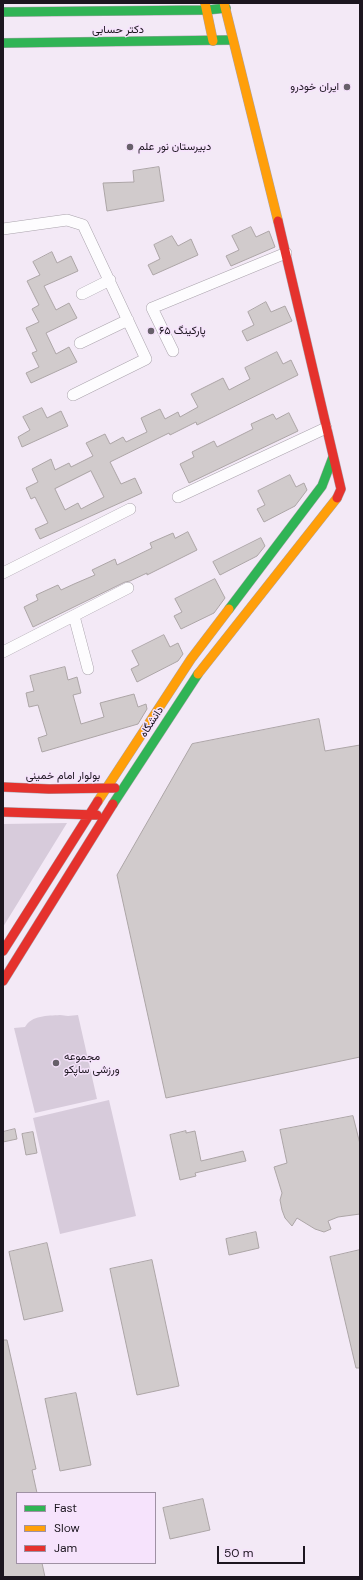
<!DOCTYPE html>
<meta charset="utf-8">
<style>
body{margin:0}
#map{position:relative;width:363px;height:1580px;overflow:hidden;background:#f3e9f6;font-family:"DM Sans",sans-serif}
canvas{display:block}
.frame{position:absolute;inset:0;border:4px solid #1c161f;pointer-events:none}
.legend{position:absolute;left:16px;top:1492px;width:140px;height:72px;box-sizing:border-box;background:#f6e3fc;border:1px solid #9f91a4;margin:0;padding:5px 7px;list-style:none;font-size:12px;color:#1c161f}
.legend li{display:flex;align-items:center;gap:8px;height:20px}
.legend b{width:20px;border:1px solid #9f91a4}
.scale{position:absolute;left:217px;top:1546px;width:88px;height:18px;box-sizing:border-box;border:2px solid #1c161f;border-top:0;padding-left:5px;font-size:12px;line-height:14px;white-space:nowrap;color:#1c161f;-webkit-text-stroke:3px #f6e3fc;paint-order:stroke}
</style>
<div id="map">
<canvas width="363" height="1580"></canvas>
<div class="frame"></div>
<ul class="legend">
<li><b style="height:5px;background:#30b455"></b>Fast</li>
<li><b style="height:5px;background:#ff9f0a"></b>Slow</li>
<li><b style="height:5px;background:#e5322d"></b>Jam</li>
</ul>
<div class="scale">50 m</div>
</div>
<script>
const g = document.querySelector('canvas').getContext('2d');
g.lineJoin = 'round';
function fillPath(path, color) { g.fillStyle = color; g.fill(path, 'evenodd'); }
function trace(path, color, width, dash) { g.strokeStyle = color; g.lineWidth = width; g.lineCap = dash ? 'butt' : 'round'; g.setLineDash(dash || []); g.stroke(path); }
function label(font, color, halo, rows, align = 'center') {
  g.font = font + ' "DM Sans",Vazirmatn,sans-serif'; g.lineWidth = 3; g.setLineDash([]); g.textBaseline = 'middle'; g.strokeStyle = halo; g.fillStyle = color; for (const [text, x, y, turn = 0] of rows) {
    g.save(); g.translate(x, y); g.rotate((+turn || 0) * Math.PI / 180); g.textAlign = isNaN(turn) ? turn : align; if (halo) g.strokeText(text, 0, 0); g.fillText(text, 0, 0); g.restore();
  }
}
fillPath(new Path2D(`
 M67,823L3,927V824Z
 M60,1015L68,1016L78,1015L97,1099L35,1113L14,1028L25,1027C32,1015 47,1016 60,1015Z
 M109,1100L136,1216L60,1234L33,1118Z`), '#d7cbdb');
const building = new Path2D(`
 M159,167L164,201L107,211L103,183L134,182L133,171Z
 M251,227L256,237L269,231L275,247L231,266L226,256L239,250L232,236Z
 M172,236L178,246L191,239L198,255L153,275L148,265L160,259L154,245Z
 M52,252L57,263L71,256L78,271L44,286L56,310L69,303L77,318L46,333L56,354L69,347L77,362L31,383L26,373L39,367L32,353L37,351L26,328L39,322L32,309L39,305L27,281L40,275L33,262Z
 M266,302L271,312L285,306L292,321L247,341L242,331L254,325L248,312Z
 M277,352L283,364L291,360L298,375L197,425L196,422L170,435L169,433L110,462L121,484L135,478L142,493L40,539L35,529L48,523L35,497L31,499L26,488L38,482L32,469L51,459L55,470L69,463L71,467L93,456L86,443L105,434L110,444L123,437L126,442L147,432L141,418L160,409L165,419L178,412L180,417L198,407L191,394L223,378L229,390L250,379L245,368ZM91,471L104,497L81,509L78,503L65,510L55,489Z
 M42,408L47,418L61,411L68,426L22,447L18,437L30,430L23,417Z
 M289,413L298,431L189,483L180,464L194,457L192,452L214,441L217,447L253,429L251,424L273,414L276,419Z
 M290,475L296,487L304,483L307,490L295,506L264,522L257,509L265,505L258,491Z
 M188,532L197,550L147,575V573L130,581L125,582L33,627L24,607L38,600L36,595L58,585L61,590L74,584L95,575L92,570L115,559L117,565L152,548L150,543L173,533L175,538Z
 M261,538L265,546L257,556L220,575L213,562Z
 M215,579L225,598L214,613L181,629L174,616L182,612L175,599Z
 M164,635L170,647L178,643L183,654L178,661L137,682L131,669L139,665L132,651Z
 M65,667L68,680L77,677L81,693L73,695L81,724L104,717L100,703L134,694L138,707L146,704L147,709L138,724L42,752L38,738L47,735L38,705L29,707L26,693L34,691L30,676Z
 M319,719L325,751L360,745V1057L166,1098L117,875L192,744Z
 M353,1116L360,1144V1214L338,1217L328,1221L331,1229L324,1232L315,1229L297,1218L292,1226L285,1218L282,1210L280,1200L282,1193L274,1167L287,1163L280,1130Z
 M15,1129L17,1139L3,1142V1132Z
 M186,1131V1133L195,1131L201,1161L243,1151L246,1161L195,1173L196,1176L180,1180L170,1135Z
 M33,1132L37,1153L26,1155L22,1134Z
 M256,1232L259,1248L229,1255L226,1239Z
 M47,1243L63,1311L24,1320L9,1252Z
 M360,1250V1368H356L330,1257Z
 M152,1260L179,1386L137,1395L110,1269Z
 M3,1340H7L36,1469L32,1470L37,1493H17V1563H42L45,1577H3Z
 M76,1393L91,1465L60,1471L45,1399Z
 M203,1499L210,1530L170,1539L163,1508Z`);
fillPath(building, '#d1cbcc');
trace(building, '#aca5a6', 1);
const street = new Path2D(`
 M3,229L67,220L83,225L146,359L73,395
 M82,294L110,280
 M80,343L128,320
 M173,351L152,308L286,253
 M178,497L326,428
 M3,573L130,509
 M74,616L88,669
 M3,652L128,588`);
const fast = new Path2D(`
 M3,12L207,10L226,8
 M3,43L232,40
 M229,609L322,486L333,457
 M113,804L198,674`);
const slow = new Path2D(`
 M205,3L213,41
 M224,3L278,221
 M198,674L337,498
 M98,801L191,659L229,609`);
const jam = new Path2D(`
 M278,221L341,489L337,498
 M3,787L49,789L115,788
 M3,812L97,815
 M3,951L98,801
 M3,981L113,804`);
trace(street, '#aaa3ac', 12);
trace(fast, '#aaa3ac', 10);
trace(slow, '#aaa3ac', 10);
trace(jam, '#aaa3ac', 10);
trace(street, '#fdfcfe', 11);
trace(fast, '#30b455', 9);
trace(slow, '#ff9f0a', 9);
trace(jam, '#e5322d', 9);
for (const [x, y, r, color] of [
 [347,87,4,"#67606a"],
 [130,147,4,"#67606a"],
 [151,331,4,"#67606a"],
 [56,1063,4,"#67606a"]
]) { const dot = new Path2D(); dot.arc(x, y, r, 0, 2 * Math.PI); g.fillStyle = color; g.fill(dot); trace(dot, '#f6e3fc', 1.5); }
label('11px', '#1c161f', '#f6e3fc', [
 ["دکتر حسابی",118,30],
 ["دانشگاه",152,722,-57],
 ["بولوار امام خمینی",63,776]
]);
label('11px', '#1c161f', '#f6e3fc', [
 ["ایران خودرو",339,87,"right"],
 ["دبیرستان نور علم",138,147],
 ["پارکینگ ۶۵",159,331],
 ["مجموعه",64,1057],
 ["ورزشی ساپکو",64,1070]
], 'left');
</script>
